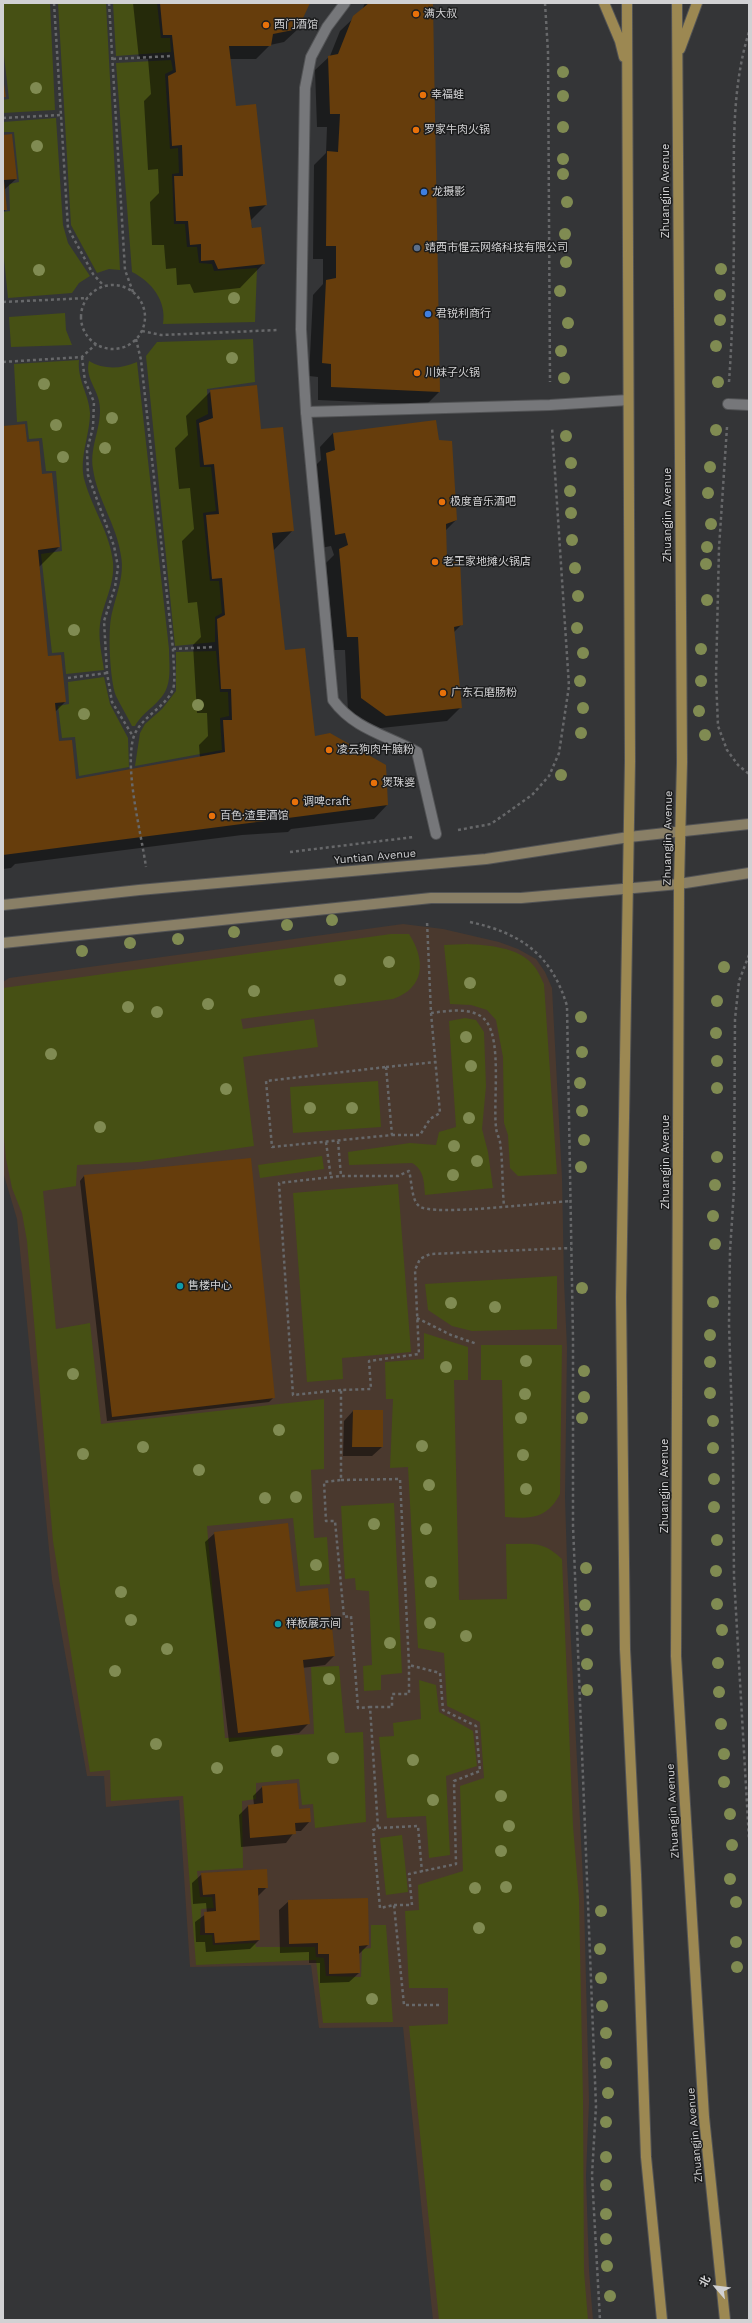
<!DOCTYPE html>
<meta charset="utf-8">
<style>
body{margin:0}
#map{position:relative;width:752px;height:2323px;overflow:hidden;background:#343537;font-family:"Work Sans","Noto Sans SC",sans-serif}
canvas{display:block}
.frame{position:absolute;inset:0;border:4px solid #d1d1d3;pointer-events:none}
.north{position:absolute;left:696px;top:2267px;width:40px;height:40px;-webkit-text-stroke:3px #1c1d1e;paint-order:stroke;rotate:298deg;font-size:11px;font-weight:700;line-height:16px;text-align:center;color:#d1d1d3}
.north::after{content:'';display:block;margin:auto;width:14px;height:18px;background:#d1d1d3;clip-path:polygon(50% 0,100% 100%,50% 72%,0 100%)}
</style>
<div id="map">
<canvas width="752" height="2323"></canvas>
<div class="frame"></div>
<div class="north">北</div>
</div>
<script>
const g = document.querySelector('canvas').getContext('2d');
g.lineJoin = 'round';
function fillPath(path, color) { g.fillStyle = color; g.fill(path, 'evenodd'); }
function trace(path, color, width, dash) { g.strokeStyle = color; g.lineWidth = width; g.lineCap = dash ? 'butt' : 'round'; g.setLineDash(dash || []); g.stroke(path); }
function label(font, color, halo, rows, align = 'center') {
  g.font = font + ' "Work Sans","Noto Sans SC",sans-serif'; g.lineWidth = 3; g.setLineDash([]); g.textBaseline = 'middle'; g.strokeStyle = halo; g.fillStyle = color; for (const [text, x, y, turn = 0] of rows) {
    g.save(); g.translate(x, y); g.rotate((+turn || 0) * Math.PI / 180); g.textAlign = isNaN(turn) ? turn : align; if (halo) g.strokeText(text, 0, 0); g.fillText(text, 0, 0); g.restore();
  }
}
fillPath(new Path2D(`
 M403,924L443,929L499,942L518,949L536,959L545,972L552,988L562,1178L564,1281L567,1348L565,1497L567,1562L584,1900L589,2102L586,2176L589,2270L593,2320H433L403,2027L319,2028L311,1965L190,1967L179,1800L106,1807L104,1776H87L52,1580L17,1219L3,1172V982L9,978Z`), '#4a392e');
fillPath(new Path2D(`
 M3,3H50L55,110L3,113V100L9,99L3,47Z
 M58,3H106L120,270L109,269L97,273L71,225Z
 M113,3H157L161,38H170L171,52L116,56Z
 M171,60L173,70L165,74L170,149L178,148L179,173L172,174L174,224H185L187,247H197L199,263L212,264L214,271L257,268L255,322L163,324C167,301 151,281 132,272L116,63Z
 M56,118L63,225L68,243L90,276L79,283L72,293L8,298L3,248V212L10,211L9,184L19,182L14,132H3V122Z
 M65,313L66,330L72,345L11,347L9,317Z
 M253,339L255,382L207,389L208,414L196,420L200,467H211L216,511L203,513L210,581H219L222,613L215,617V642L175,646L146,356L157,342Z
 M79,360C77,380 89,394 90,413C90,436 78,459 85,482C93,510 110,533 113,562C115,585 103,603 100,624C98,639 102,656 104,670L66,674L64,652L52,653L41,554L62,551L56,471H46L42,438L29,439L27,421L17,422L14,364Z
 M89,361C104,370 121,369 137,362L169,649C169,661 171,676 167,687C162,703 143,711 135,726H132C127,716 121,706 116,696C110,681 108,634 111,618C115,597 125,577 121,556C117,525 97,499 93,469C89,445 104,424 99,401C96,387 85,377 89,361Z
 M216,651L220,692H228L229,716L220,718L222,750L135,766L140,733L145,724L162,709L176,691V652Z
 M104,677L110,704L128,738L129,767L79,776L75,737L62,738L58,706L69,704L68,682Z
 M391,934H409C426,960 425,988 393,999L241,1019L243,1029L314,1019L318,1047L243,1057L254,1146L139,1162L77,1165L76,1186L43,1191L56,1329L90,1323L101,1424L324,1399V1469L311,1470L314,1538L327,1537L330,1584L300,1586L293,1518L207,1526L225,1738L314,1734L311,1667L339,1666L345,1733L363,1732L366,1822L315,1828L313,1804L302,1805L299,1779L256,1783V1799L242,1801L243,1868L197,1871L200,1897H212L214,1908L201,1909L200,1935H212L213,1945L255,1943L256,1947H315L316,1957L324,1958L326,1976L361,1977L362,1949L371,1948V1925H386L393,2022L323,2023L316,1960L196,1965L183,1796L111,1801L110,1770L90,1772L53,1541L27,1241L22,1213L12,1188L6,1159L3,1126V988Z
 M467,944C487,945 519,947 533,965C538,970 541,978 544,984L557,1174L518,1176L510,1168L508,1135L504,1123L503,1057L496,1020L487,1010L471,1005L450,1004L444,945Z
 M465,1018L476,1020L484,1032L486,1086L482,1129L488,1152L493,1188L425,1195C424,1181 424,1170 412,1163L349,1165L348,1152L410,1143L436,1145L439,1132L456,1127L449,1021Z
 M378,1081L381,1127L293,1133L290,1087Z
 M322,1156L324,1169L260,1178L258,1165Z
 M398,1184L411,1352L342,1358L343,1379L307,1382L293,1193Z
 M557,1276V1329L472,1331L452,1326L428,1310L425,1284Z
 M424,1333L468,1347V1380H454L459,1600L507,1599L506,1544C532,1544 542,1540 562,1559L573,1826L579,1899L583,2099L584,2271L588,2320H439L409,2026L448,2024V1988H409L405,1911L419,1910L418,1885L463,1871L460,1786L484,1778L480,1722L447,1706L444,1653L418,1648L408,1467L390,1468L393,1399H386L385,1362L424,1359Z
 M481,1345H562L560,1494C547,1519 530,1519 505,1517L502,1380H481Z
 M394,1503L402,1673L381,1675V1690L364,1691L363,1666L372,1665L369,1591L356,1590L355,1578L345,1579L341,1506Z
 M419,1680L436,1685L439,1712L473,1731L477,1766L446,1776L450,1855L429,1858L426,1816L387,1818L379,1737L394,1736L393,1723L421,1719Z
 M402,1835L408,1892L386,1895L380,1838Z`), '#465014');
fillPath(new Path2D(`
 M133,3H309L298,29L284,42L270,45L256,59H229L235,107L266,205L250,221L264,263L240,288L194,293L190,284L177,285L176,268L166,269L164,245H152L150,202L159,193L158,169L148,170L144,101L151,94L148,59H139Z
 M365,3H432L439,392L426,405L318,400V377L309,376L313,295L323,284V259H313L314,165L326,153L327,127H317L315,70L330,56L340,31L362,10Z
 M3,136L16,179L4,190L6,209L3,213Z
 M211,391L260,430L293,530L273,551L284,652L314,737L387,805L374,819L291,829L288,832L242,835L15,864L11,868L3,869V427L26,443L42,475L59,547L39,567L47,657L65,702L55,712L58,742L75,781L200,758L199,745L208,736L207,713H197L193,645L201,637L197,602L188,603L182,541L194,529L190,488L179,489L175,448L188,435L186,416Z
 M333,433L438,441L456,520L445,531L446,561L462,624L453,633L461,707L447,721L372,729L348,712L345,650H334L326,563L334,555L331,546L321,548L313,468L321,460L320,447Z
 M84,1176L274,1397L269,1402L107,1421L80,1181Z
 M353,1411L382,1447L372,1456H343L344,1421Z
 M215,1533L295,1593L334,1656L325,1665L302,1668L309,1723L299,1733L229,1742L205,1542Z
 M262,1787L310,1821L301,1831H295L286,1843L241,1847L239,1815L248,1806L254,1805L253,1796Z
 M202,1874L267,1887L257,1897L259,1940L250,1949L206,1952L205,1942H196L195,1922L207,1913L206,1903L193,1904L192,1883Z
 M289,1901L368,1945L359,1954V1973L349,1982L320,1983V1963H309V1952L280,1953L279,1910Z`), '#0007');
fillPath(new Path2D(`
 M160,3H310L298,29L273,34L271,46H229L236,106L256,104L267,205L249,207L252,228L261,227L265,264L218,269L214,260L201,261V244L190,245L188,221H176L174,176H183L182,145L172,146L168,76L176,72L172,35H163Z
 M369,3H433L440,392L331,387V364L322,363L326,280L336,278V246H326L327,151L338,152L340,114H330L328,56L338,54L353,16Z
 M3,77L6,97H3Z
 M12,134L17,179L4,180L7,210H3V135Z
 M257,385L261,429L283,427L294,531L272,533L285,650L305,648L315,736L330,733L386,765L388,805L3,855V426L25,424L27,442L39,441L42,474L52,473L60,547L38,550L48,656L61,655L66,702L55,703L59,741L72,740L76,779L225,752L223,720H232L231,689H221L217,619L225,615L222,578L212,579L206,515L219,514L214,464L204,465L199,423L213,418L210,390Z
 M436,420L439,440L452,441L457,520L446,524L447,560L460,558L463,625L454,627L462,708L386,716L361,698L358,637H347L339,549L348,545L345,533L335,535L326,453L335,450L333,433Z
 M251,1158L275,1398L112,1417L84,1175Z
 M353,1410H383V1447H352Z
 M288,1523L296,1592L328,1588L335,1656L303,1660L310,1724L238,1733L214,1532Z
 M297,1783L299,1809L310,1808L311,1822L295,1823L296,1834L250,1838L248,1805L263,1803L262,1786Z
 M267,1869L268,1888H258L260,1940L215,1943L214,1933H205L204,1912L216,1911L215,1894L203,1895L201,1873Z
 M368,1898L369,1945L359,1946L360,1973L329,1974V1954H318V1943L289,1944L288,1900Z`), '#663d0c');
const lane = new Path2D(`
 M306,412L550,405L628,400`);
const street = new Path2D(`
 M345,3L327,27L311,57L305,88L301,329L306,412L333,700C354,729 386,735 417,752L436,834
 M728,404L749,405`);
const secondary = new Path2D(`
 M3,905L139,890L486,859L629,837L749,824
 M3,943L431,898H521L679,884L749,873`);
const primary = new Path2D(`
 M604,3L620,41L624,57
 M627,3L630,761L621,1297L625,1649L636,1875L646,2157L662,2320
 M677,3L682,762L679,884L676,1656L704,2117L725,2320
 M680,49L697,3`);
trace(lane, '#525355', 12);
trace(street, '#525355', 12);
trace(secondary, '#525355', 12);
trace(primary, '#525355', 12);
trace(new Path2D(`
 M54,3L68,228L93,274L104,286
 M109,3L125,270L133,292
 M545,3L548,52L550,382
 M113,59L172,56
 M3,118L60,115
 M81 317a32 32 0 1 1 64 0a32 32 0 1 1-64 0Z
 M3,302L88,298
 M142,331L161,335L279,330
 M136,339L141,360L173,649C173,658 176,682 173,689C165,709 139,717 133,739C125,772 141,832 146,867
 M82,357L85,381L94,402L93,427L87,451L88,475L114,546L118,567L115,587L104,621L107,673L112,702L134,738
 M3,362L82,357L96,344
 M729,382C733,326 734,269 734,212C734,152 731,89 749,32
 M727,427L719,548L716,678L718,726L727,750L738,765L749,774
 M173,649L214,647
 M68,678L107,673
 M458,830L491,824L532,795L549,776L559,753L569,686L552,427
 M290,852L414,837
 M470,922C521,933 552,955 567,1006L573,1338V1525L596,2106L592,2175L600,2320
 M749,955L739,981L735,1019L734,1190L730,1251L729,1324L733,1453L734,1577L749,1839
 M431,1013C447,1011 474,1006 486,1021C502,1041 493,1102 496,1127C496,1132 499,1137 500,1142C503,1162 502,1185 504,1206
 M386,1067L392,1135L272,1147L266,1081Z
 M386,1067L436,1062
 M392,1135H420L430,1119L440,1113L431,1013L427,921
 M338,1141L341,1176
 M326,1142L331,1178
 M417,1318L451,1335L477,1344
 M341,1390L293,1395L279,1183L341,1176H398L409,1171C412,1181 411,1199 419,1206C431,1217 548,1202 571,1201
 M341,1480L400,1479L409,1665V1694H392V1707H370
 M378,1828L418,1826L422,1872
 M394,1905H412L409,1874L456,1864L454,1781L480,1771L476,1726L443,1710L440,1673L409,1665
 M439,2005H404L394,1905L380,1908L373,1830L378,1828L370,1707L358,1708L351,1616L344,1617L335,1521H326L324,1482L341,1480V1390L371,1389L369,1361L419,1354L415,1270L420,1259L430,1254L571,1248`), '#67686a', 2.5, [3, 3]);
trace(lane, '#76777a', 10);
trace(street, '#76777a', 10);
trace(secondary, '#897f66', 10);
trace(primary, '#9c8852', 10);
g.fillStyle = '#808b52';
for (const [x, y] of [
 [563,72],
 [36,88],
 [563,96],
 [563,127],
 [37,146],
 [563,159],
 [563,174],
 [567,202],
 [565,234],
 [566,262],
 [721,269],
 [39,270],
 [560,291],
 [720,295],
 [234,298],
 [720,320],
 [568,323],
 [716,346],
 [561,351],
 [232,358],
 [564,378],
 [718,382],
 [44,384],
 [112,418],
 [56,425],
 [716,430],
 [566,436],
 [105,448],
 [63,457],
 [571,463],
 [710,467],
 [570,491],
 [708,493],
 [571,513],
 [711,524],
 [572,540],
 [707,547],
 [706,564],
 [575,568],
 [578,596],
 [707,600],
 [577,628],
 [74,630],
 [701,649],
 [583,653],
 [580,681],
 [701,681],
 [198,705],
 [583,708],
 [699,711],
 [84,714],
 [581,733],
 [705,735],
 [561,775],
 [332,920],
 [287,925],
 [234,932],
 [178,939],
 [130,943],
 [82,951],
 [389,962],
 [724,967],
 [340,980],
 [470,983],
 [254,991],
 [717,1001],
 [208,1004],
 [128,1007],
 [157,1012],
 [581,1017],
 [716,1033],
 [466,1037],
 [582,1052],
 [51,1054],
 [717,1061],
 [471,1066],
 [580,1083],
 [717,1088],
 [226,1089],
 [310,1108],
 [352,1108],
 [582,1111],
 [469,1118],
 [100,1127],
 [584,1140],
 [454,1146],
 [717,1157],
 [477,1161],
 [581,1167],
 [453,1175],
 [715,1185],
 [713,1216],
 [715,1244],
 [582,1288],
 [713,1302],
 [451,1303],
 [495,1307],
 [710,1335],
 [526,1361],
 [710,1362],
 [446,1367],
 [584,1371],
 [73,1374],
 [710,1393],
 [525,1394],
 [584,1397],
 [521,1418],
 [582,1418],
 [713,1421],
 [279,1430],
 [422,1446],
 [143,1447],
 [713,1448],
 [83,1454],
 [523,1455],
 [199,1470],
 [714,1479],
 [429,1485],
 [526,1489],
 [296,1497],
 [265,1498],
 [714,1507],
 [374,1524],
 [426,1529],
 [717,1540],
 [316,1565],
 [586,1568],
 [716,1571],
 [431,1582],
 [121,1592],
 [717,1604],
 [585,1605],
 [131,1620],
 [430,1623],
 [587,1630],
 [722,1630],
 [466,1636],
 [390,1643],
 [167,1649],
 [718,1663],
 [587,1664],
 [115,1671],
 [329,1679],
 [587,1690],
 [719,1692],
 [721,1724],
 [156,1744],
 [277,1751],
 [724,1754],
 [333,1758],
 [413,1760],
 [217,1768],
 [724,1782],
 [501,1796],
 [433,1800],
 [730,1814],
 [509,1826],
 [732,1845],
 [501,1851],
 [730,1879],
 [506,1887],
 [475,1888],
 [736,1902],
 [601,1911],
 [479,1928],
 [736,1942],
 [600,1949],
 [737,1967],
 [601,1978],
 [372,1999],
 [602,2006],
 [606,2033],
 [606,2063],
 [608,2093],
 [606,2122],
 [606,2157],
 [606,2185],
 [606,2214],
 [606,2239],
 [607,2266],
 [610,2296]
]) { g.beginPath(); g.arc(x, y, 6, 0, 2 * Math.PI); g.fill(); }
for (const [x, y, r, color] of [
 [416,14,4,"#e8710a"],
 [266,25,4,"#e8710a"],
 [423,95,4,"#e8710a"],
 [416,130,4,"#e8710a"],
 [424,192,4,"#3f7fe0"],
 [417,248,4,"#5c6f8a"],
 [428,314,4,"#3f7fe0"],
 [417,373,4,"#e8710a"],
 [442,502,4,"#e8710a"],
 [435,562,4,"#e8710a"],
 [443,693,4,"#e8710a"],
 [329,750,4,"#e8710a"],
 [374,783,4,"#e8710a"],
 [295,802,4,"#e8710a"],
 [212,816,4,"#e8710a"],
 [180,1286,4,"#0f9aa8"],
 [278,1624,4,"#0f9aa8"]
]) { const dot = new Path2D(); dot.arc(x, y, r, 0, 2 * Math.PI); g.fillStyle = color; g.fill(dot); trace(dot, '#1c1d1e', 1.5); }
label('11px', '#d1d1d3', '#1c1d1e', [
 ["满大叔",424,14],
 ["西门酒馆",274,25],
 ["幸福蛙",431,95],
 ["罗家牛肉火锅",424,130],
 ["龙摄影",432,192],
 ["靖西市惺云网络科技有限公司",425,248],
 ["君锐利商行",436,314],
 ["川妹子火锅",425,373],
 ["极度音乐酒吧",450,502],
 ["老王家地摊火锅店",443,562],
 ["广东石磨肠粉",451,693],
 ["凌云狗肉牛腩粉",337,750],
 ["煲珠婆",382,783],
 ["调啤craft",303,802],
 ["百色·渣里酒馆",220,816],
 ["售楼中心",188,1286],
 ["样板展示间",286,1624]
], 'left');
label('11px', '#d1d1d3', '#1c1d1e', [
 ["Zhuangjin Avenue",666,191,-90],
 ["Zhuangjin Avenue",668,515,-90],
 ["Zhuangjin Avenue",668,838,-89],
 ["Yuntian Avenue",375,857,-5],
 ["Zhuangjin Avenue",666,1162,-90],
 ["Zhuangjin Avenue",665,1486,-90],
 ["Zhuangjin Avenue",673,1811,-93],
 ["Zhuangjin Avenue",695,2135,-95]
]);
</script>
